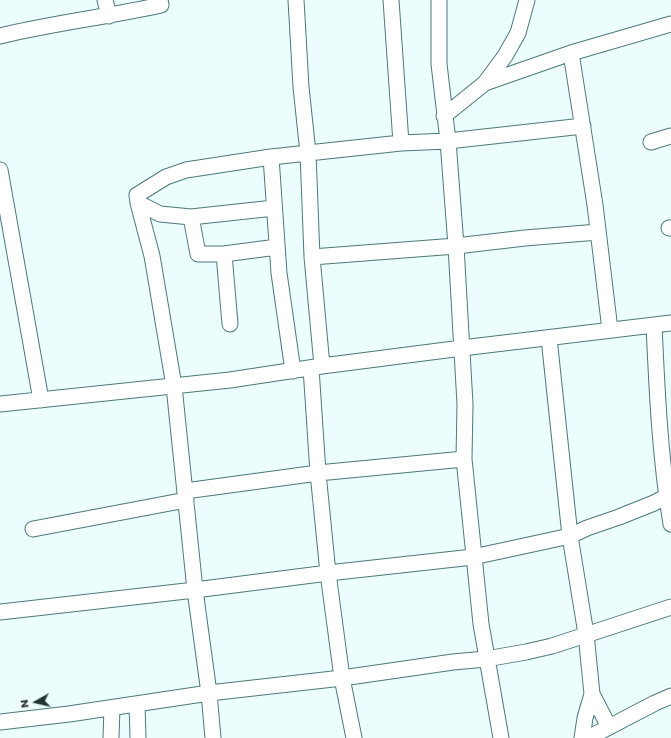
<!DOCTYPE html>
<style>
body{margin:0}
#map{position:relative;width:671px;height:738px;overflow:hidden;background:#ebfefd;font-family:Poppins,sans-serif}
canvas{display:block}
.north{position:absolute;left:16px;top:682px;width:40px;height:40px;-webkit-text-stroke:3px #fff;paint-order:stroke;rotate:262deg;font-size:11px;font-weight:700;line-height:16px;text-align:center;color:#203333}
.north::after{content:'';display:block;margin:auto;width:14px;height:18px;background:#203333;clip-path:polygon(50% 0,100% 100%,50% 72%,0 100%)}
</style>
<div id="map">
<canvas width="671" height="738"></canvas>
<div class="north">N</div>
</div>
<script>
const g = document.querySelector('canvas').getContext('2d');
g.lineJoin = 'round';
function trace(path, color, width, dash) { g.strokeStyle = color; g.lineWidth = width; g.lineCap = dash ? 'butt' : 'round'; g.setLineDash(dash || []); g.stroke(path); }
const minor = new Path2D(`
 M105,0L109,16
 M296,0L301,87L308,153L312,257L322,366
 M391,0L401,143
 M439,0V64L448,141L456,246L465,404L464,459L481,624L501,738
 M0,36C53,23 107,17 161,5L160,0
 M571,53L595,205L610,330
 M485,83L505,56L518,33L527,0
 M444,116L485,83L571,53L671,24
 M651,142L671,136
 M271,157L401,143L448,141L583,126
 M0,170L41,400
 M138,203L160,214L191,217L274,208
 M191,217L198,254H224L277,247
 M669,228H671
 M224,254L230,324
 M312,257L456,246L525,238L598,232
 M654,325C657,392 660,458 671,524
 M549,338L570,536L586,634L592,694L609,727
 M311,368L318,473L328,573L342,678L354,738
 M0,404L230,380L322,366L462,348L671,323
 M185,491L318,473L464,459
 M33,529L186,500
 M0,612L195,590L328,573L473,557L570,536L587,528L619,517L654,503L667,496
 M137,704L138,738
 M0,722L69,714L209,693L342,678L453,662L486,659L526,652L552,646L671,607
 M111,738L112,708
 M213,738L209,693L195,590L174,386L152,256L138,203L137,195L166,177L186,170L271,157L279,273L293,371
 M582,738L585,718L592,694
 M588,738L655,703L671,696`);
trace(minor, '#4d7978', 17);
trace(minor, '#fff', 15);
</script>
